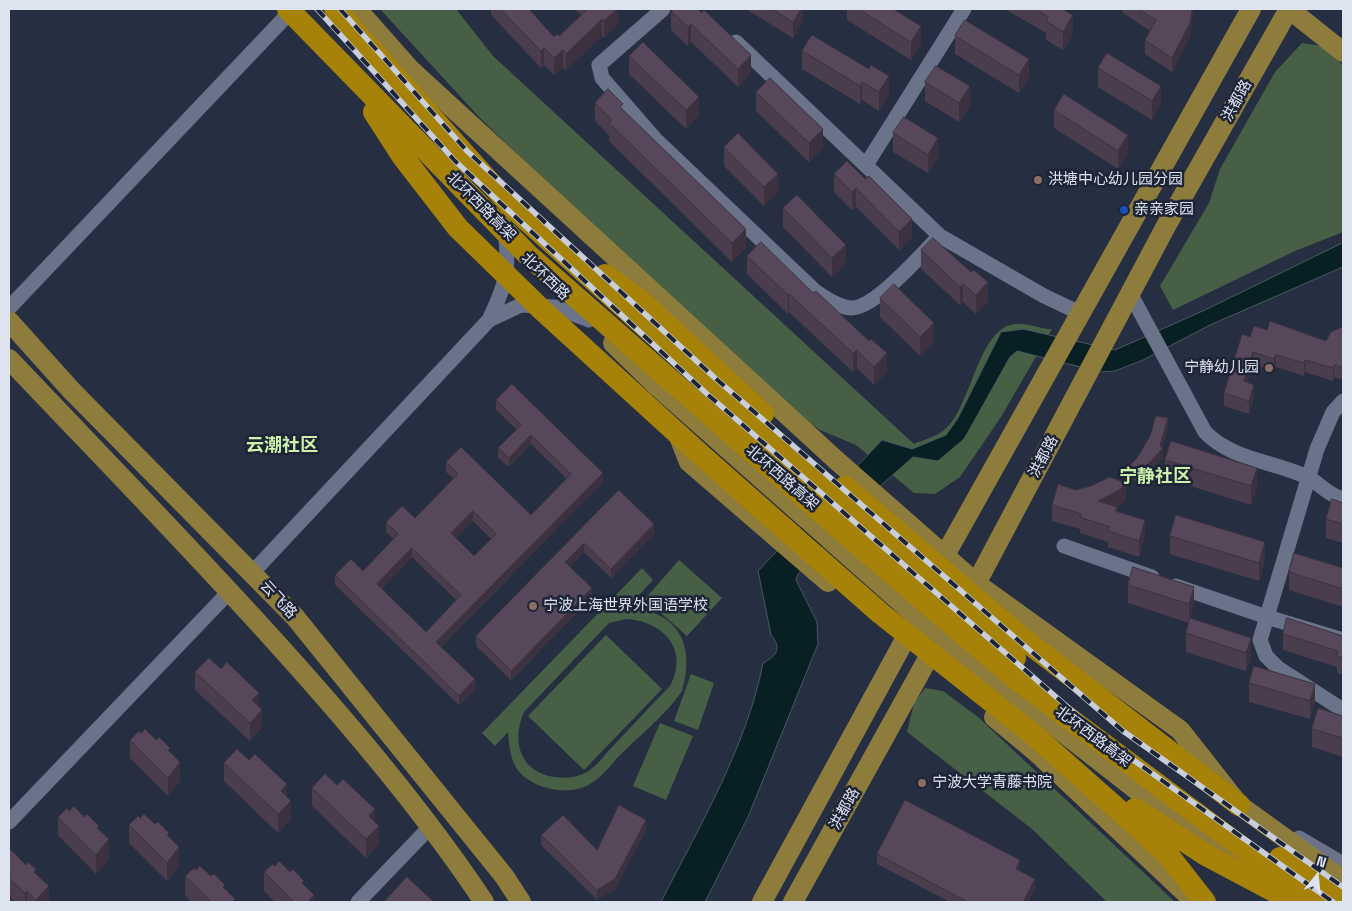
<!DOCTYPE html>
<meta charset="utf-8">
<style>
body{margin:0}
#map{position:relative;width:1352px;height:911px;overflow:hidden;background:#262e41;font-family:"Space Grotesk",sans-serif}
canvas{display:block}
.frame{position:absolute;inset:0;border:10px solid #dee3f0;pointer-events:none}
.north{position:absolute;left:1292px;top:851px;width:50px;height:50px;-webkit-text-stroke:4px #1d2436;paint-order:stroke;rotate:17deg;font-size:14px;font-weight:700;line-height:20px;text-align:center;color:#dee3f0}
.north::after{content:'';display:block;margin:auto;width:18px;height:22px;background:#dee3f0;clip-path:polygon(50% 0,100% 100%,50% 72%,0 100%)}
</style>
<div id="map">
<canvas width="1352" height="911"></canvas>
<div class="frame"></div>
<div class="north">N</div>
</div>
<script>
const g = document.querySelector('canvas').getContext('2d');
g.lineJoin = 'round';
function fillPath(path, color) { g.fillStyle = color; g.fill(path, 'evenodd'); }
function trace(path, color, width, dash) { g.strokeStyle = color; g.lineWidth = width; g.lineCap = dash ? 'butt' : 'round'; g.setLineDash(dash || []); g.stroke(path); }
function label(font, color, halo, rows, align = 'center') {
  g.font = font + ' "Space Grotesk","Noto Sans SC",sans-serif'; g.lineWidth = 5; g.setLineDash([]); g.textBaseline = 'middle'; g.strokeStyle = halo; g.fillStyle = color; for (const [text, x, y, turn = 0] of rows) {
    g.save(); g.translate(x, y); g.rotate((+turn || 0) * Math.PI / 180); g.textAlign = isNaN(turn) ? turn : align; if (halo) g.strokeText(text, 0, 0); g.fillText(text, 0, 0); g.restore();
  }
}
fillPath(new Path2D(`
 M380,9H456L493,56L914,444C923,440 935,437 943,431C972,410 977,325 1017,324C1028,323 1041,329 1052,329L1001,417L960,477L935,494L914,493L856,445L820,430L784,405L631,264L480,118Z
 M1302,43L1321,46L1343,65V232L1295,251L1173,310L1160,286L1209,203L1220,169L1275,72Z
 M679,560L722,598L687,636L645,599Z
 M642,568L653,580L627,608C678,610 696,645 682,691C665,716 639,736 618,757C610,766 601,778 590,784C569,797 531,789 517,769C510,758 509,744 508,732L495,746L482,733ZM626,619C663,621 690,650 670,686C651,705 633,725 614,745C606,753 598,765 587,772C570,782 540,779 527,763C515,748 517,728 524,712L609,623Z
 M606,635L662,689L584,770L528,716Z
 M691,674L714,683L698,730L674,721Z
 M925,688L943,691L978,717L1175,902H1107L1032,829L907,732L914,703Z
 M660,723L693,736L666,800L633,786Z`), '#465f45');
const water = new Path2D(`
 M1343,243V267L1210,325L1143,360L1115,371L1100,372L1017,351L1010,357L964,439L938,461L913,457L868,497L798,574L796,580L817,622L818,644L748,817L705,902H661C699,827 747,746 763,663C777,656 782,648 771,635L758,571L882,440L912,449L946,435L958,418L1001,332L1023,329L1115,350L1205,310Z`);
fillPath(water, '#082023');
trace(water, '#485a60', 1);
trace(new Path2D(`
 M663,9L599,65L602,78L656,140L816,292C826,298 838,307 851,308C875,309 922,253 940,236
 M736,42L940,236L1044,296L1080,313
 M866,165L964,9
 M506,237C509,275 505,286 489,320L521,305L555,307L589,320
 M1130,293L1205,432C1232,460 1273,461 1307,477C1321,484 1326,494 1343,499
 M9,308L293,9
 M1343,401L1333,412L1317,449L1260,640L1266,656L1278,668L1343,710
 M1064,546L1152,577
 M252,573L489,320
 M1176,586L1267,617L1343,640
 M9,822L230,591
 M1299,838L1343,864
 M358,902L430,827`), '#6a7389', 15);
trace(new Path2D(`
 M357,9L410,69L836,460L977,584L1180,730L1239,805L1343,880
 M1289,9L1343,52
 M9,321L71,390L295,617L504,876L521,902
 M613,343L657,386L931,629L1138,791L1240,864
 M9,359C100,455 192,549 281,648C353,728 424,812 484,902
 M678,434L689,462L828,582
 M940,564L1251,9
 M971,593L1166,226L1289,9
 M994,717L1035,751L1195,902
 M762,902L915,621
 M793,902L926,662L942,642`), '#8e7c3c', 20);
trace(new Path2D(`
 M288,9L528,255L854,541L1015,678L1315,902
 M335,9L512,207L1015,658
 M374,112L403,157L458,228L540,308L701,455L880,613L1035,736L1140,829L1169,856L1205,902
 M605,275L641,301L763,414
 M845,487L1022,638L1239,805
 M1135,809L1206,855L1291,900
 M1280,858L1343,902`), '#a68209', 22);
const rail = new Path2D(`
 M317,9L455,161L706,393L1108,742L1333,902
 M340,9L467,151L715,378L1123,731L1343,887`);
trace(rail, '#c8cedb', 5.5);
trace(rail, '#1d2436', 4, [11]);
fillPath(new Path2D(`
 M491,9H529L554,37L559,36L581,15L574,9H618V24L604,38L602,36L566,70L563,67L554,75L544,65L541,68L491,15Z
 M674,9L751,73L738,87L691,42L688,46L671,30V11Z
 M746,9H803V22L793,38Z
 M847,9H893L921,45L911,60L847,20Z
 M1005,9H1062L1073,34L1063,50L1046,40V33Z
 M1122,9H1193L1190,37L1172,72L1145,54V40L1150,31L1122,12Z
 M955,36L1029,78L1019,93L955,54Z
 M802,51L889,94L879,111L862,100L860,104L802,69Z
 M629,56L699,115L686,129L629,74Z
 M1098,68L1161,104L1152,120L1098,87Z
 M925,82L970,105L959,122L925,101Z
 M756,92L823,148L809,162L756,111Z
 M595,103L623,110L746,247L732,262L609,141V135L595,121Z
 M1054,110L1128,153L1118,169L1054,128Z
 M893,133L938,157L928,173L893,152Z
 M724,147L778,192L764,206L724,166Z
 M834,174L865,179L912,238L899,250L856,207L852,210L834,192Z
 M783,208L846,263L832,277L783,227Z
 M921,250L988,301L976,314L963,302L960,305L921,269Z
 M747,256L887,372L874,385L857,368L853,372L789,312L788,314L747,274Z
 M880,298L934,342L920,356L880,317Z
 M1343,328V380L1334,377L1333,381L1305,372L1304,376L1276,367L1274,371L1253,365L1247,383L1254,398L1249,414L1224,406V393L1250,337L1267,330L1326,341Z
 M496,400L603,482L441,647L475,689L459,705L335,585V575L363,571L394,539L386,532V522L415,518L454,479L446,472V462L531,515L567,479L531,444L509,467L498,458V448L517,430L496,410ZM473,521L491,539L474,556L456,538ZM412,557L456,600L426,632L382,589Z
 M1168,428L1162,447L1163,457L1141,482L1127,478V468Z
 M1165,460L1257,487L1251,505L1165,478Z
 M619,490L654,534L611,578L584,552L570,567L592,598L511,680L476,646V636Z
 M1075,490L1126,499L1121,505L1116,507L1117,511L1145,536L1139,557L1108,547V542L1080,533V529L1052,521V505Z
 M1343,503V543L1326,538V519Z
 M1170,536L1265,561L1259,581L1170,554Z
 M1343,568V607L1289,590V572Z
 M1128,585L1194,605L1189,623L1128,603Z
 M1186,633L1251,638V656L1246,671L1186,652Z
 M1283,634L1343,636V675L1337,673V667L1283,650Z
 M1254,666L1315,703L1310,719L1249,702V683Z
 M195,672L259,706L262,728L250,741L195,690Z
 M1343,716V757L1312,747V729Z
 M141,733L156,740L170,752L180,781L168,796L130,758V740Z
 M224,763L287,798L291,819L278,833L224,781Z
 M312,788L375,823L379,844L366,858L312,806Z
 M69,811L84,817L99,829L109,858L96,874L58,835V817Z
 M140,818L155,824L169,837L179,866L167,881L129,843V825Z
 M646,830L615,889L597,900L541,845V835L597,850Z
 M9,852L36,874L49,902H15L9,896Z
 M877,854L1020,870V871L1035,888L1028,902H950L877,864Z
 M275,866L290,872L304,885L314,902H275L264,891V872Z
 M196,870L211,876L225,889L235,902H192L185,895V876Z`), '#4a3d4d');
fillPath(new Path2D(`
 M617,9H618V24L604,38V21Z
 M801,9H803V22L793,38V22Z
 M1192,9H1193V13L1190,37L1172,72V58Z
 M1073,15V34L1063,50V32Z
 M602,19V36L566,70V54Z
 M691,24V42L688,46V27Z
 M921,26V45L911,60V42Z
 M544,48V65L541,68V51Z
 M563,50V67L554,75V58Z
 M751,55V73L738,87V69Z
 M1029,59V78L1019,93V75Z
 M889,76V94L879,111V92Z
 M862,82V100L860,104V86Z
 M970,86V105L959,122V103Z
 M1161,86V104L1152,120V101Z
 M699,97V115L686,129V110Z
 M823,129V148L809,162V143Z
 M1128,135V153L1118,169V151Z
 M938,138V157L928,173V155Z
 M778,174V192L764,206V187Z
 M856,188V207L852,210V192Z
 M912,219V238L899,250V232Z
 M746,229V247L732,262V243Z
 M846,245V263L832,277V258Z
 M988,282V301L976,314V295Z
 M963,284V302L960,305V287Z
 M789,294V312L788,314V295Z
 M934,323V342L920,356V337Z
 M857,350V368L853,372V353Z
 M1253,352V365L1244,394V381Z
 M887,353V372L874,385V367Z
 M1276,355V367L1274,371V359Z
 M1305,360V372L1304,376V363Z
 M1334,365V377L1333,381V368Z
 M1254,385V398L1249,414V401Z
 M1168,418V428L1162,449L1163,448V457L1141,482V472L1160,446Z
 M531,435V444L509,467V458Z
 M1257,468V487L1251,505V486Z
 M603,473V482L436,652V642Z
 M1126,483V499L1121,505L1098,517V501Z
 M473,511V521L451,543V533Z
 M1145,520V536L1139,557V541Z
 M654,524V534L611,578V569Z
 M1265,542V561L1259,581V563Z
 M584,543V552L565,572V562Z
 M412,548V557L377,594V584Z
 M1194,587V605L1189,623V604Z
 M592,588V598L511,680V671Z
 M1251,638V656L1246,671V653Z
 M475,679V689L459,705V696Z
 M1315,684V703L1310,719V701Z
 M259,693V711L252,700Z
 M262,710V728L250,741V723Z
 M180,762V781L168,796V778Z
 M287,784V802L281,791Z
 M291,801V819L278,833V814Z
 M375,809V828L369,816Z
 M646,820V830L615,889L597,900V890Z
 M379,826V844L366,858V839Z
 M109,839V858L96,874V855Z
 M179,847V866L167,881V863Z
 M1020,860V870L1016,878V869Z
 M1035,879V888L1028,902H1023Z
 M49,886V902H36V900Z
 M27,891V902H25V893Z
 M314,895V902H308Z`), '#3c323f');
const building = new Path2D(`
 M501,9H529L554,37L557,34L559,36L588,9H617L604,21L602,19L566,54L563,50L554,58L544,48L541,51Z
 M674,9H697L702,13L704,10L751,55L738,69L691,24L688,27L671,11Z
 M773,9H801L793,22Z
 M859,9H893L921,26L911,42Z
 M1035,9H1062L1073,15L1063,32L1046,21L1048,17Z
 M1138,9H1192L1190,23L1172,58L1145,40L1156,20Z
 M965,20L1029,59L1019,75L955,36Z
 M812,35L869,69L871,65L889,76L879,92L862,82L860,86L802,51Z
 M643,42L699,97L686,110L629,56Z
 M1107,53L1161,86L1152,101L1098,68Z
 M936,66L970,86L959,103L925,82Z
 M770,78L823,129L809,143L756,92Z
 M608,89L623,104L620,107L746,229L732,243L609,123L612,120L595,103Z
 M1064,94L1128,135L1118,151L1054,110Z
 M904,117L938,138L928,155L893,133Z
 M738,133L778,174L764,187L724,147Z
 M847,161L865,179L869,176L912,219L899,232L856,188L852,192L834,174Z
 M797,195L846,245L832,258L783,208Z
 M933,238L971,272L974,270L988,282L976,295L963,284L960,287L921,250Z
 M761,242L813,293L816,291L869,341L871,339L887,353L874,367L857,350L853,353L789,294L788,295L747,256Z
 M894,284L934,323L920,337L880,298Z
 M1270,321L1326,341L1331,332L1342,327L1343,328V368L1334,365L1333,368L1305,360L1304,363L1276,355L1274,359L1253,352L1244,381L1254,385L1249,401L1224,393L1242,334L1250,337L1254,326L1267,330Z
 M512,384L603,473L436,642L475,679L459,696L335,575L351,559L363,571L398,534L386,522L402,506L415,518L458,474L446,462L461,447L531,515L571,474L531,435L509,458L498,448L521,425L496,400ZM473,511L496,534L474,556L451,533ZM412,548L461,595L426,632L377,584Z
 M1156,416L1168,418L1160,446L1163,448L1141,472L1127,468L1137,458L1150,436Z
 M1171,441L1257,468L1251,486L1165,460Z
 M1110,477L1126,483L1121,489L1098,501L1117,507L1115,511L1145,520L1139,541L1108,531L1110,527L1080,517L1081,514L1052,505L1058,484L1075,490L1091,486Z
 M619,490L654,524L611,569L584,543L565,562L592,588L511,671L476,636Z
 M1332,499L1343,503V524L1326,519Z
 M1176,515L1265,542L1259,563L1170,536Z
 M1294,553L1343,568V589L1289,572Z
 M1133,567L1194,587L1189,604L1128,585Z
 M1190,618L1251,638L1246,653L1186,633Z
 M1287,618L1343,636V658L1337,656L1338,651L1283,634Z
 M209,658L221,669L227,662L259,693L252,700L262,710L250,723L195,672Z
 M1254,666L1315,684L1310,701L1249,683Z
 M1318,708L1343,716V738L1312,729Z
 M145,729L156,740L159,737L170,748L168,750L180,762L168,778L130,740L139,731L141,733Z
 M237,749L249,760L255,754L287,784L281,791L291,801L278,814L224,763Z
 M325,774L337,785L343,779L375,809L369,816L379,826L366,839L312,788Z
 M905,800L1020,860L1016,869L1035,879L1023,902H968L877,854Z
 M619,805L646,820L615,879L597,890L541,835L563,815L597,850Z
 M74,806L84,817L87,814L99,826L97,828L109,839L96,855L58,817L67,808L69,811Z
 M144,814L155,824L158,822L169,833L167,835L179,847L167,863L129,825L138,816L140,818Z
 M11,850L26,865L28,862L36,869L34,872L49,886L36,900L27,891L25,893L9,878V852Z
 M279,861L290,872L293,869L304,881L302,883L314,895L308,902H294L264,872L273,864L275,866Z
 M200,866L211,876L214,874L225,885L223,887L235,899L232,902H211L185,876L194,868L196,870Z
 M407,877L434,902H386L385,901Z`);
fillPath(building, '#56475a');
trace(building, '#3c323f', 1);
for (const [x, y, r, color] of [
 [1038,180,5,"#8d6e63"],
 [1124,210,5,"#1a4fb4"],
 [1269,368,5,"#8d6e63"],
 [533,606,5,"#8d6e63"],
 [922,783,5,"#8d6e63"]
]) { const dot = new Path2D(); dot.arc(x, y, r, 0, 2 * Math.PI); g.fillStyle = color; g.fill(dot); trace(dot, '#1d2436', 2); }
label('15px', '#dee3f0', '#1d2436', [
 ["洪都路",1237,101,-61],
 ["北环西路高架",481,207,45],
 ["北环西路",545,277,44],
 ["洪都路",1044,457,-62],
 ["北环西路高架",782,478,41],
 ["云飞路",278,600,47],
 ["北环西路高架",1093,737,37],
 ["洪都路",845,809,-61]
]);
label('15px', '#dee3f0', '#1d2436', [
 ["洪塘中心幼儿园分园",1048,180],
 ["亲亲家园",1134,210],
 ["宁静幼儿园",1259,368,"right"],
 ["宁波上海世界外国语学校",543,606],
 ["宁波大学青藤书院",932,783]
], 'left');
label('bold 18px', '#cdf1aa', '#1d2436', [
 ["云潮社区",282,446],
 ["宁静社区",1155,477]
]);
</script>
